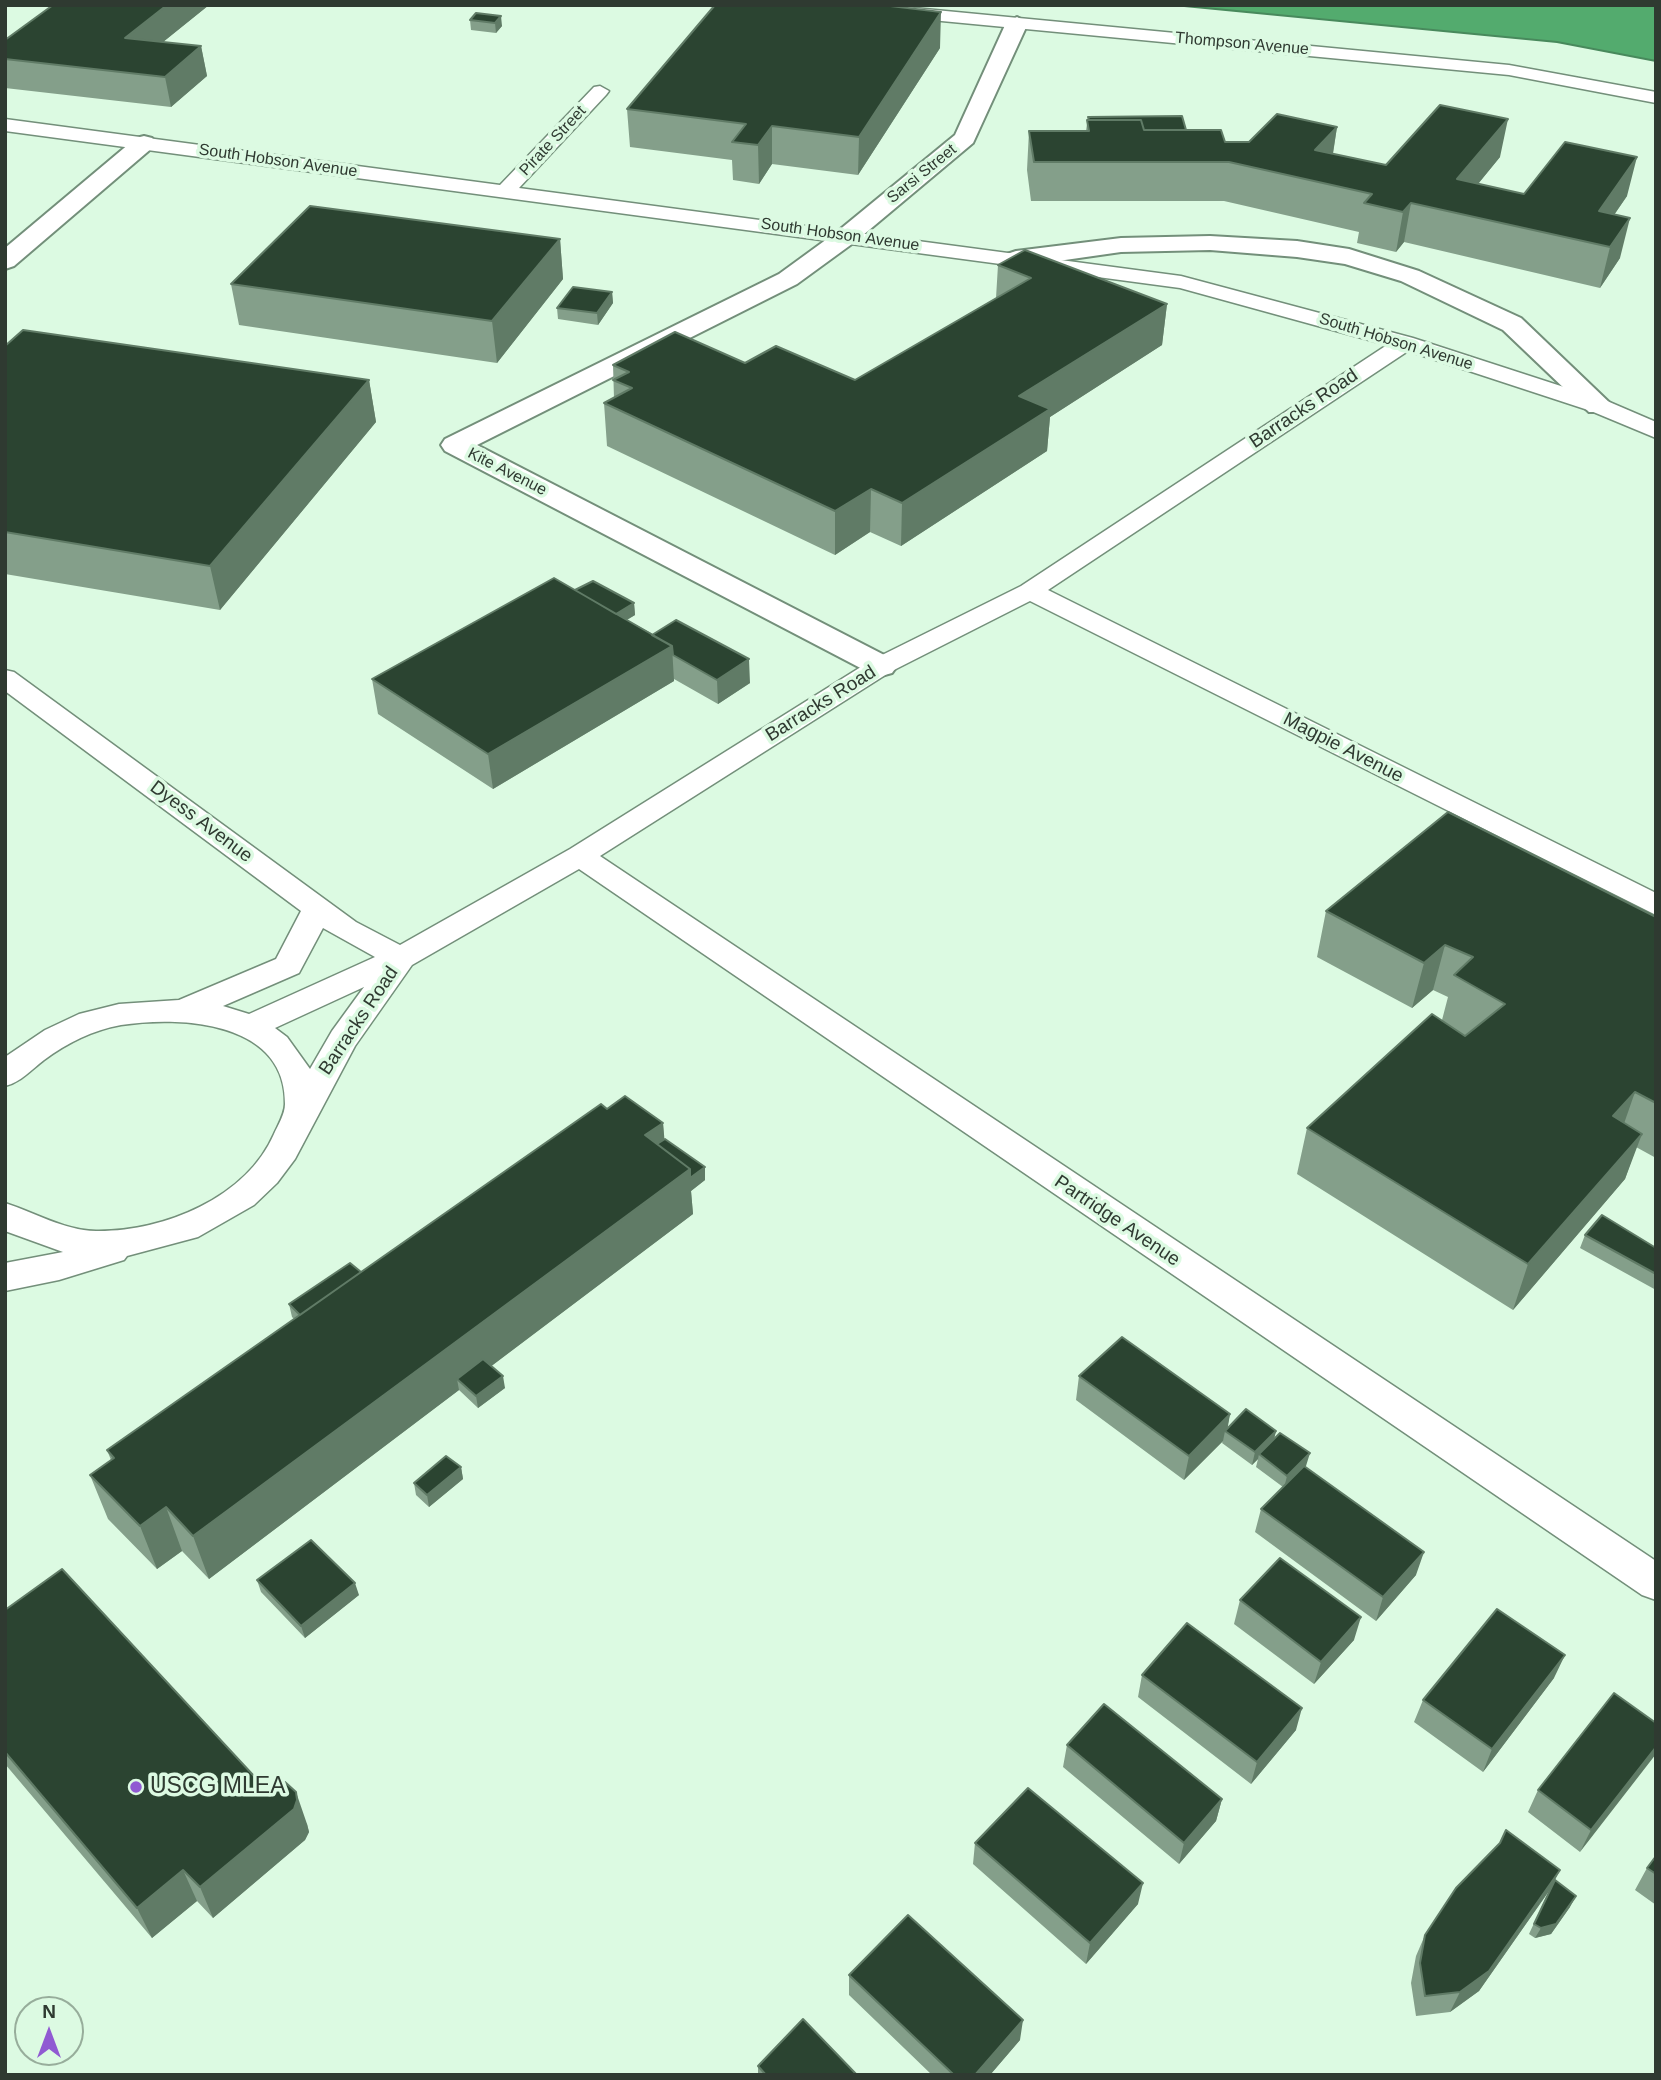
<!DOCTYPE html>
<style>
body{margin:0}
#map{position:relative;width:1661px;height:2080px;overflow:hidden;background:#dcfae2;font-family:Helvetica,sans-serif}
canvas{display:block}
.frame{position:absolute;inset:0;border:7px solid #2f3a31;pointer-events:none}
.north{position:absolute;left:14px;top:1996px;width:70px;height:70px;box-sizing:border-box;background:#dcfae2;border:2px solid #97ad9b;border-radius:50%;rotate:0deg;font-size:19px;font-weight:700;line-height:28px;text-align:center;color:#2f3a31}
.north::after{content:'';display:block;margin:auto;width:24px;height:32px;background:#905ad2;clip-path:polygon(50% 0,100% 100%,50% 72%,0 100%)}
</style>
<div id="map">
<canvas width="1661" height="2080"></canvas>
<div class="frame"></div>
<div class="north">N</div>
</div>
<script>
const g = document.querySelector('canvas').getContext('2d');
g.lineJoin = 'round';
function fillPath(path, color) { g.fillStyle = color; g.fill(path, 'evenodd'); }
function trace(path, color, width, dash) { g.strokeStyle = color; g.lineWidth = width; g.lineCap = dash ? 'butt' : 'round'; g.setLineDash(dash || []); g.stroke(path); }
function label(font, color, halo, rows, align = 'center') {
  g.font = font + ' Helvetica,sans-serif'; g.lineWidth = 7; g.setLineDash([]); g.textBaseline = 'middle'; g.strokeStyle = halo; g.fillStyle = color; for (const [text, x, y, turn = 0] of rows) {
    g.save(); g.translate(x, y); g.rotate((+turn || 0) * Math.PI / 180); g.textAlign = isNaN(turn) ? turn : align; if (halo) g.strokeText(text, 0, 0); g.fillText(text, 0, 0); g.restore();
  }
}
const water = new Path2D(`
 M1174,5H1656V61L1557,42Z`);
fillPath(water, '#53ab6e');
trace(water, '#48895c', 2);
const service = new Path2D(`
 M818,5H883L1509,65L1656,92V103L1509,75L826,10Z
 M600,86L609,91L606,95L519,188L1181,276L1413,338L1607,401L1656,422V438L1591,411L1408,351L1048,590L1656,893V915L1030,601L890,672L600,856L1656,1561V1600L1642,1595L579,869L412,965L355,1046L295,1159L277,1183L254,1205L198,1237L127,1256L124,1260L59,1280L5,1291V1263L63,1252L5,1231V1203C36,1213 63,1230 96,1231C163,1232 246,1198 274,1134C278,1125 285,1114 285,1104C286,1021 181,1016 121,1025C93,1030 67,1043 44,1060C31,1070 21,1082 5,1086V1057L45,1030L79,1014L119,1004L179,1000L276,959L301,911L5,691V670L14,672L356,922L400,945L570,849L872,660L1021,586L1387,345L1180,288L5,131V119L500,185L594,87ZM323,928L375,957L249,1014L223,1006L299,973ZM364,987L332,1031L310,1069L287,1037L275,1028Z`);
const minor = new Path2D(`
 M1017,17L1028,23L973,143L856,241L797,284L477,445L892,659L897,666L892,673L881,676L870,673L445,451L441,445L445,439L779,274L838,231L955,135L1006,23Z
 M144,136L152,138L156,143L152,148L14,266L5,269V248L136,138Z
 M1210,236L1297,241L1349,249L1419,271L1521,318L1613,406L1609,412H1589L1503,330L1401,281L1345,264L1297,257L1210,250L1121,252L1016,267L1007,264L1003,259L1007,254L1016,251L1121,238Z`);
trace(service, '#738f7a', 3);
trace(minor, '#738f7a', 4);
fillPath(service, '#fff');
fillPath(minor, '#fff');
fillPath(new Path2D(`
 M53,5H209L163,42L201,46L207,76L171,107L5,88V40Z
 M476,13L502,26L496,33L471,30L470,20Z
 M940,48L858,175L772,164L759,184L733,180L732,160L630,147L627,109Z
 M1088,117L1186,130L1225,142H1249L1337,127L1333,154L1386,165L1500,157L1478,184L1524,194L1627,196L1614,215L1620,258L1600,288L1404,242L1396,252L1357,243L1359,232L1224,201H1031L1027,170L1029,131H1086Z
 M560,239L563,279L497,363L239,325L231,284Z
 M998,265L1167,304L1162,345L1050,417L1047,451L901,546L870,532L835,555L607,446L604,403L614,398L613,365L745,363L855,380L996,298Z
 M612,292L613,303L598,325L558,319L557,308Z
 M5,346L369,380L376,422L220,610L5,574Z
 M575,590L634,603L635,615L627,620L653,634L750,683L718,704L674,679V681L493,789L378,714L372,679Z
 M1326,911L1656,917V1158L1636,1147L1625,1179L1513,1310L1297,1174L1307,1128L1442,1020L1448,997L1433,990L1412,1008L1317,957Z
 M607,1109L663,1123L664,1139L705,1180L691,1191L693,1214L491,1366L505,1388L478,1408L459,1390L209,1579L182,1551L157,1569L108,1519L90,1475L111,1460L107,1450L294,1319L292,1317L289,1304L361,1272Z
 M1585,1235L1656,1248V1290L1580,1248Z
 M1079,1376L1230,1414L1227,1428L1276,1431L1274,1439L1306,1466L1305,1467L1416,1575L1376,1621L1255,1532L1261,1509L1283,1487L1256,1467L1258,1459L1252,1465L1222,1443L1223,1441L1184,1480L1076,1400Z
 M461,1467L463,1479L429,1507L416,1495L414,1483Z
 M257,1580L359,1595L305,1638L261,1592Z
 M1240,1600L1354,1640L1314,1684L1234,1624Z
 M5,1610L266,1789L307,1824L309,1832L305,1840L213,1918L197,1901L152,1938L5,1764Z
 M1142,1675L1296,1730L1251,1784L1138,1697Z
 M1554,1678L1483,1772L1414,1722L1423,1700Z
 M1656,1723L1580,1852L1528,1812L1538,1790Z
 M1067,1745L1222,1799L1216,1821L1179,1864L1063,1767Z
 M975,1843L1138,1904L1086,1964L973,1864Z
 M1656,1856V1905L1635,1890L1647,1868Z
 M1560,1870L1555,1880L1570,1907L1551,1934L1535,1938L1529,1934L1549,1891L1479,1991L1450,2012L1416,2016L1411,1983L1416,1956L1425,1935Z
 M849,1975L1020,2040L990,2075H932L849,1995Z
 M758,2066L857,2075H758Z`), '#849f8a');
fillPath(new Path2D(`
 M167,5H209L132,67L125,38Z
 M941,12L940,48L858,175L859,137Z
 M501,16L502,26L496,33L495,23Z
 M201,46L207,76L171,107L165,77Z
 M1508,119L1500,157L1455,212L1457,179Z
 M772,126V164L759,184L758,145Z
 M1337,127L1331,165L1315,150Z
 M1637,157L1627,196L1594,244L1599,211Z
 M1411,203L1404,242L1396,252L1403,212Z
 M1630,218L1620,258L1600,288L1610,247Z
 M560,239L563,279L497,363L492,321Z
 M612,292L613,303L598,325L597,313Z
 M1167,304L1162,345L1050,417L1047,451L901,546L902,503L1019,396Z
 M369,380L376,422L220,610L210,566Z
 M871,489L870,532L835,555V511Z
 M634,603L635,615L599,636L598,624Z
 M672,646L674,681L493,789L488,754Z
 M749,659L750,683L718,704L717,680Z
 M1445,945L1433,990L1412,1008L1424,963Z
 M1635,1092L1619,1138L1613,1116Z
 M663,1123L667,1168L645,1135Z
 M1642,1134L1625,1179L1513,1310L1528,1264Z
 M705,1167V1180L691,1191L693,1214L465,1386L457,1379L459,1390L209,1579L193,1536L690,1169Z
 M503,1376L505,1388L478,1408L476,1396Z
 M1230,1414L1227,1432L1225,1431L1223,1441L1184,1480L1189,1456Z
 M1276,1431L1273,1443L1259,1454L1258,1459L1252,1465L1255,1452Z
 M1310,1453L1306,1466L1284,1488L1287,1476Z
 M461,1467L463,1479L429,1507L427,1495Z
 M166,1507L182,1551L157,1569L140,1526Z
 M1424,1552L1416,1575L1376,1621L1383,1597Z
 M355,1583L359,1595L305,1638L301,1626Z
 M1361,1617L1354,1640L1314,1684L1321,1662Z
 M1565,1655L1554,1678L1483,1772L1492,1749Z
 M1302,1708L1296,1730L1251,1784L1257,1762Z
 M1656,1747V1754L1580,1852L1591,1830Z
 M296,1792L307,1824L309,1832L305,1840L213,1918L200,1887Z
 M1222,1799L1216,1821L1179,1864L1184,1843Z
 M183,1870L197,1901L152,1938L137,1908Z
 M1560,1870L1549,1891L1479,1991L1450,2012L1460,1992Z
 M1143,1883L1138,1904L1086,1964L1090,1943Z
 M1576,1896L1570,1907L1551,1934L1535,1938L1541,1928Z
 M1023,2020L1020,2040L990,2075H975Z`), '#607b66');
const building = new Path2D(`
 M53,5H167L125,38L201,46L165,77L5,59V40Z
 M715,5H882L941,12L859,137L772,126L758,145L732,142L746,124L627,109Z
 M476,13L501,16L495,23L470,20Z
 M1440,105L1508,119L1457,179L1524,194L1565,142L1637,157L1599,211L1630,218L1610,247L1411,203L1403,212L1364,203L1372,194L1229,162H1034L1029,131H1089L1087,120H1141L1144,130H1221L1225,142H1249L1277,114L1337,127L1315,150L1386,165Z
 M1182,116L1186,130H1144L1141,120H1089L1088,117Z
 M310,206L560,239L492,321L231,284Z
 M1025,250L1167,304L1019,396L1050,409L902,503L871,489L835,511L604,403L632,388L613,380L629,372L613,365L675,332L745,363L776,346L855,380L1031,278L998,265Z
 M573,287L612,292L597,313L557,308Z
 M23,330L369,380L210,566L5,532V346Z
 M554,578L672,646L488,754L372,679Z
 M593,581L634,603L616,614L575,590Z
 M676,620L749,659L717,680L673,655L672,646L652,635Z
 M1448,812L1656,917V1103L1635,1092L1613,1116L1642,1134L1528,1264L1307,1128L1432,1014L1465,1036L1505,1004L1454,975L1473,957L1445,945L1424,963L1326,911Z
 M625,1096L663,1123L645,1135L690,1169L193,1536L166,1507L140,1526L90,1475L114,1458L107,1450L601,1104L607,1109Z
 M665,1139L705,1167L690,1178V1169L657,1144Z
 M1602,1215L1656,1248V1274L1585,1235Z
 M350,1263L361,1272L300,1315L289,1304Z
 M1122,1337L1230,1414L1189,1456L1079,1376Z
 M483,1359L503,1376L476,1396L457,1379Z
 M1246,1409L1276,1431L1255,1452L1225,1431Z
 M1280,1433L1310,1453L1287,1476L1259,1454Z
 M446,1456L461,1467L427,1495L414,1483Z
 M1304,1466L1424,1552L1383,1597L1261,1509Z
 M311,1540L355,1583L301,1626L257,1580Z
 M1280,1558L1361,1617L1321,1662L1240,1600Z
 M62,1569L266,1789L285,1782L296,1792L297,1800L294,1809L200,1887L183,1870L137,1908L5,1752V1610Z
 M1497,1609L1565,1655L1492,1749L1423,1700Z
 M1187,1623L1302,1708L1257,1762L1142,1675Z
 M1614,1693L1656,1723V1747L1591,1830L1538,1790Z
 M1104,1704L1222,1799L1184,1843L1067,1745Z
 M1028,1788L1143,1883L1090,1943L975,1843Z
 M1506,1830L1560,1870L1489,1971L1460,1992L1425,1996L1420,1963L1425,1935L1456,1888L1500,1843Z
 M1656,1856V1874L1647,1868Z
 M1555,1880L1576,1896L1556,1924L1541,1928L1534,1924Z
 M908,1915L1023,2020L975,2075H954L849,1975Z
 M803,2019L857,2075H766L758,2066Z`);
fillPath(building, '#2b4431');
trace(building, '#607b66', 2);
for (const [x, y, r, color] of [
 [136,1787,7,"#905ad2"]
]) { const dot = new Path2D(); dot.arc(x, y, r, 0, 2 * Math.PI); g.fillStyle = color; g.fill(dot); trace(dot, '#dcfae2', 2.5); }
label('16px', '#2f3a31', '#dcfae2', [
 ["Thompson Avenue",1242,44,5],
 ["Pirate Street",553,141,-47],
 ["South Hobson Avenue",278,161,8],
 ["Sarsi Street",922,174,-39],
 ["South Hobson Avenue",840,235,8],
 ["South Hobson Avenue",1396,342,17],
 ["Kite Avenue",507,472,27]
]);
label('19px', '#2f3a31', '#dcfae2', [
 ["Barracks Road",1304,409,-34],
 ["Barracks Road",821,704,-32],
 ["Magpie Avenue",1343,748,27],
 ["Dyess Avenue",201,822,37],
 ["Barracks Road",359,1021,-56],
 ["Partridge Avenue",1117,1221,34]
]);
label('23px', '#2f3a31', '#dcfae2', [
 ["USCG MLEA",150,1787]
], 'left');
</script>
